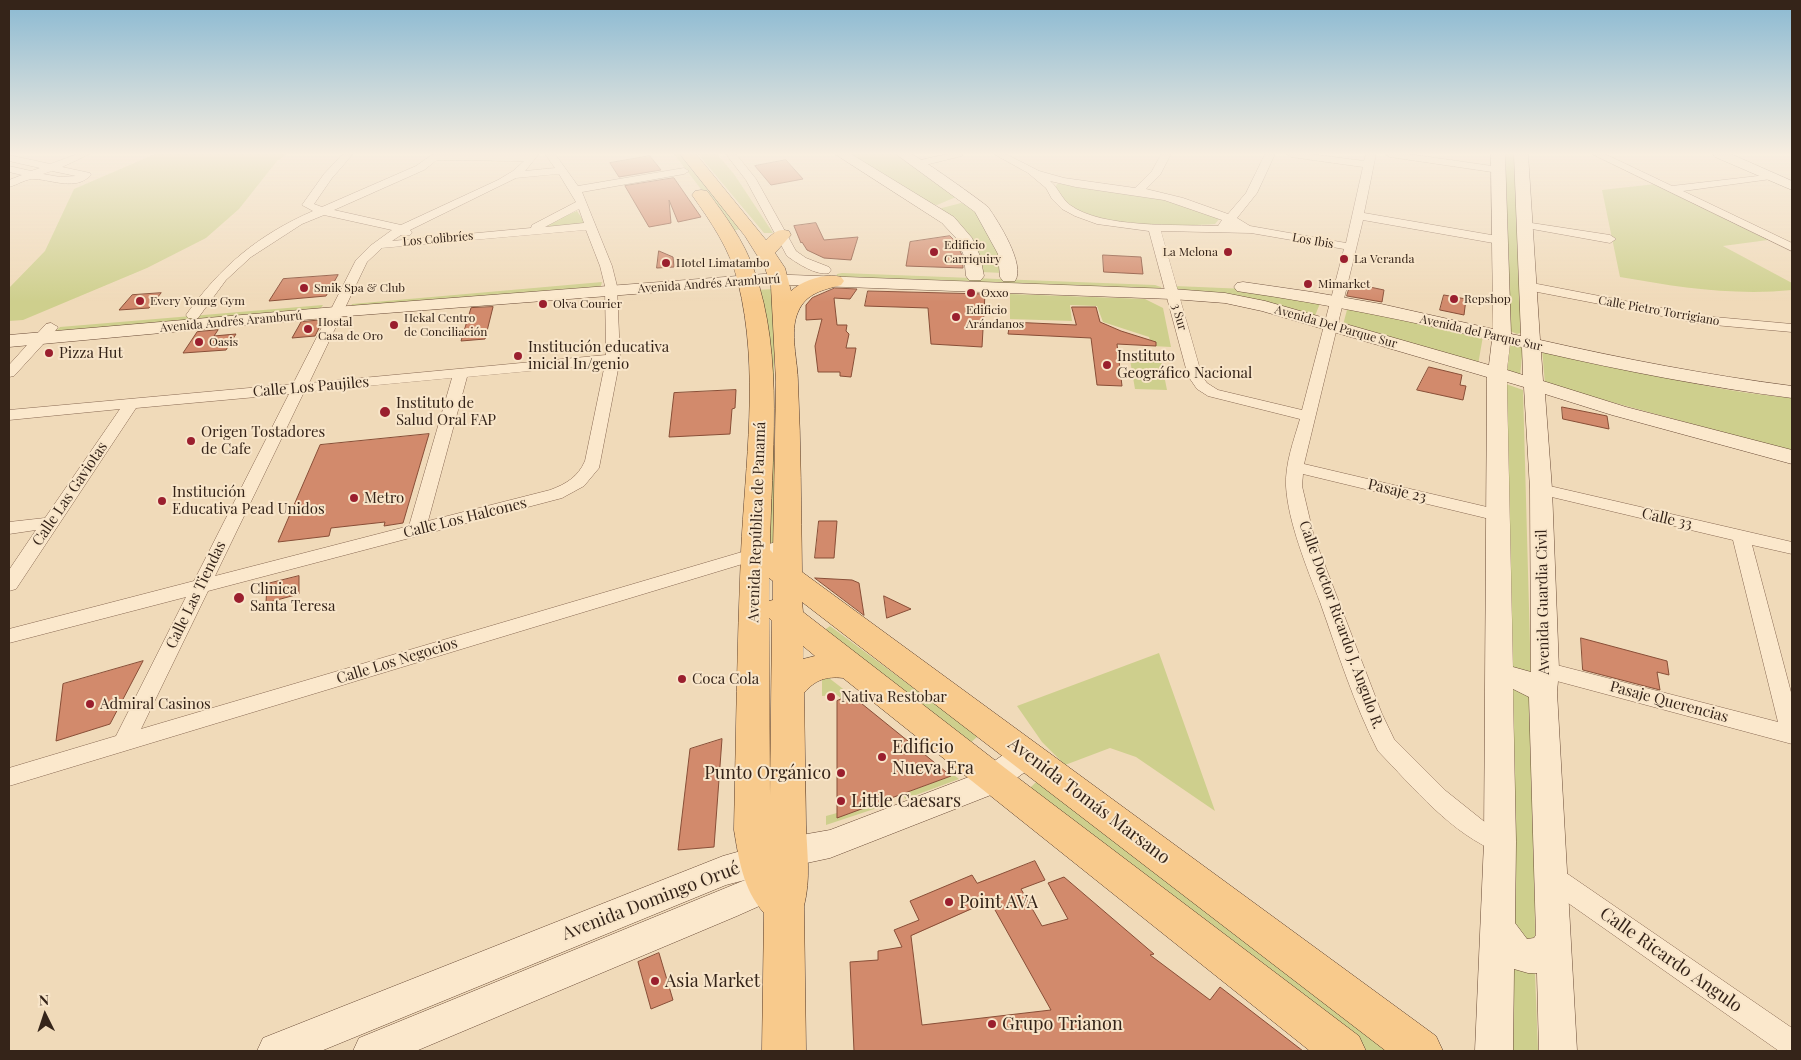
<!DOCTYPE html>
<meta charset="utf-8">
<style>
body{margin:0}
#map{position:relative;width:1801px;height:1060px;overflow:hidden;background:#f0dab9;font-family:"Playfair Display",serif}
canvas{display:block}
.frame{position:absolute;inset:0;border:10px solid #352419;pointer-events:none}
.north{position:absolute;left:20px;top:990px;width:50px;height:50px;-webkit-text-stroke:4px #f8e5c9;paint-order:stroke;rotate:356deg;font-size:14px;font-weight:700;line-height:20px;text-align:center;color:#352419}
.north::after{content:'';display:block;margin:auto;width:18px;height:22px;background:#352419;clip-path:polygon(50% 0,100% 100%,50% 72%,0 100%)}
</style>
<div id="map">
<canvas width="1801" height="1060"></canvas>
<div class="frame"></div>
<div class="north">N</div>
</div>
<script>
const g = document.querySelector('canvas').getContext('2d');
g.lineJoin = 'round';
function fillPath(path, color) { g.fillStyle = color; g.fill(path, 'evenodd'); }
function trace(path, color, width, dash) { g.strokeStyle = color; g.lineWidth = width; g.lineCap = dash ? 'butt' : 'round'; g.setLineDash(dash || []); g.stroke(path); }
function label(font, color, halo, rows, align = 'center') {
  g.font = font + ' "Playfair Display",serif'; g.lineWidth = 4; g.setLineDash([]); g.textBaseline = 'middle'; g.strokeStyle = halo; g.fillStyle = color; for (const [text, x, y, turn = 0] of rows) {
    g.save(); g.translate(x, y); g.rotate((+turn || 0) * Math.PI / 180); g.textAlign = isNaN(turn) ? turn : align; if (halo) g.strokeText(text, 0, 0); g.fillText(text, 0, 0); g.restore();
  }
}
fillPath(new Path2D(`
 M155,154H287L277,161L239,209L206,238L147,268L23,320L9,321V288L45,251L74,189Z
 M674,154H680L740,229L733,231Z
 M698,154H717L734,174L773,233H764Z
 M848,154H898L956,197L937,205L931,204Z
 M1503,154H1516L1523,332L1517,334L1508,330Z
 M1067,183L1143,193L1220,218L1215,224C1177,227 1098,228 1067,203C1062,199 1059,193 1055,188L1057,184Z
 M1655,184L1768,240L1723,246L1792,283V290C1734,296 1677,287 1620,277L1602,190Z
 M961,203C986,206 999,252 1003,273L982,272L938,209Z
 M577,211L585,223L540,230V226Z
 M842,273L1155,285L1161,287L1162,290L836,278L837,274Z
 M602,282L600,289L349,310L352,304Z
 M1175,286L1247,289L1321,301L1314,318L1176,292Z
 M774,289V545H765L757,290Z
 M1010,294L1145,299L1163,308L1171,347L1152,346L1149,337L1103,322L1097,306L1070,305L1072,321L1010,319Z
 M323,305L318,312L52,335L60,327Z
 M1348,306L1483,336L1478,365L1343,325Z
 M1510,344L1523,347L1520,376L1507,373Z
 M1542,349C1625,367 1708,391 1792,398V451L1545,384Z
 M1129,354L1160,355L1167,390L1135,389Z
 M1506,384L1523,390L1531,681L1506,674Z
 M830,626L978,736L967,746L819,634Z
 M1159,653L1215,811L1136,757L1110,748L1065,765L1042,742L1017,706Z
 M829,678L851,695L842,699L837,695L822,696V679Z
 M1513,689H1522L1533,702L1535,936L1529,941L1515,937L1509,925L1510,696Z
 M951,773L959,779L905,799L903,794L951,776L949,774Z
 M1036,782L1400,1051H1362L1026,792Z
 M890,799L892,803L826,825V816L837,813L838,817Z
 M1511,965L1535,974L1538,1051H1513Z`), '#cecf8d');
const building = new Path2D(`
 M650,156L661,170L619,177L610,163Z
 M786,160L803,179L771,185L755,166Z
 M674,178L701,217L678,222L669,200L671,223L649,227L625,186Z
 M816,223L824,240L858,237L851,260L824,258L807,250L802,242L801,243L794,226Z
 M950,236L955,241L962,255L963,268L906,266L910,242Z
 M659,251L673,257L674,267L657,268Z
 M1103,255L1141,257L1143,274L1104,272Z
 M338,275L326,296L269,301L283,279Z
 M1351,283L1384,290L1382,302L1347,296Z
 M835,288L857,289L850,299L834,298L837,325H847L846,331L849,334L846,348H856L851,377L840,376V372H818L815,346L822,319L806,320V305L812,298Z
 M868,291L985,294L982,347L931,344L928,308L865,306Z
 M161,293L149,308L119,310L132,295Z
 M1444,295L1466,299L1464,315L1440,310Z
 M493,307L485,339L461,341L471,308Z
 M1072,307H1096L1100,322L1121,331L1156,342V346L1117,344L1122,386L1097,385L1091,338L1008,334L1010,322L1076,325Z
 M323,320L315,336L292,338L301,322Z
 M218,330L214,336L236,334L226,350L183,353L197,332Z
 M1429,367L1462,375L1460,385L1466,386L1463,400L1417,390Z
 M736,390L735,408L732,409L730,434L669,437L674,393Z
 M1562,407L1607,416L1609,429L1563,419Z
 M429,434L403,523L384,526L385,522L331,528L329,536L278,542L320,445Z
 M819,521H837L834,558H815Z
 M299,576V594L266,603L267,584Z
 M815,578L852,580L859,583L864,615Z
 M884,596L911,609L887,618Z
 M1581,638L1667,661L1669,675L1657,672L1660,690L1583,670Z
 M143,661L110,724L56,741L63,684Z
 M851,695L924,754L951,776L837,818V701Z
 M722,739L714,847L678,850L690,749Z
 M1035,861L1045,880L1021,889L1042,926L1068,919L1048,883L1064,877L1154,954L1150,955L1210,1000L1220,987L1303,1051H854L850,962L878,960V951L902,947L894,930L919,920L910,901L972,875L977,883ZM990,901L1051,1010L922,1025L911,936Z
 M659,953L673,1000L651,1009L638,962Z`);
fillPath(building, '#d28a6c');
trace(building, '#884e37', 1);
const street = new Path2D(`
 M77,154H90L62,167L90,173L91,175C76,191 53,180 35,179C27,178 17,185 9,187V180L22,175L9,172V166L31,171L40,168L9,161V155L50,164ZM52,171L76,176L60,177L43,174Z
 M343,154H353L332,178L314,204L322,207L416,166L433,154H539L525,171L555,168L545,154H555L578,186L684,168L689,171L684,174L582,192L612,266L617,286L620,359L599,468L584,486L562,498L208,591L141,729L786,539L792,541L795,545L792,549L9,786V768L116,736L186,597L9,643V629L194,581L289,394L136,408L16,589L9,591V570L36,530L9,534V522L45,518L120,409L9,420V410L293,384L356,260L370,246L392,230L324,215L302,224L251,257L226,280L198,318H188L186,315C221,266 258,235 313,211L302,205L324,174ZM437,160L524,161L513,171L498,180L401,225L334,210L424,170ZM559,174L576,202L532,225L531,228L392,241L401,235H410L412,233L410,230L516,178ZM579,209L584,223L545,227ZM586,230L600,266L605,286L606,355L309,383L367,262L382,248ZM605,364L585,461C578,477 566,484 550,490L428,521L467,377ZM452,378L409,526L215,576L304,392Z
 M726,154H736L756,179L796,251L806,258L829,267L831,270L829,273C816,276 797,263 787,256L746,180Z
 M947,154H963L962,156L917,167L912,164L913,162Z
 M994,154H1006L1039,171L1064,178L1135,188L1152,171L1161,154H1171L1160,175L1146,189L1183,198L1228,214L1246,193L1265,154H1275L1257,193L1237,218L1250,226L1346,243L1363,167L1291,157L1286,154H1311L1364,161L1366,154H1376L1364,213L1503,237L1505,240L1499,244L1363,220L1304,464L1504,511L1507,515L1504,519L1498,521L1303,474L1302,486L1314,537L1382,714L1394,739L1446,791L1486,823L1508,834L1512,842L1508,850L1500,853C1451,834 1414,788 1378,751C1354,704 1338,653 1320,602C1307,568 1288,522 1286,486C1285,463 1294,440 1300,419L1208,396L1197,389L1188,376L1149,231L1097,224L1075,216L1062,209L1052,199L1046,188L1028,173ZM1050,181L1076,187L1164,200L1222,220L1218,226C1177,224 1103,229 1070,205C1061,198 1058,187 1050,181ZM1161,231L1251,233L1344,249L1302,410L1218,390L1207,383L1202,376Z
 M1385,154H1409L1499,167L1504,170L1499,173L1390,157Z
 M1592,154H1605L1672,186L1775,174L1776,176L1775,178L1771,179L1683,191L1792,243V251Z
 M1525,222L1610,235L1616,239L1610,243L1521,227L1519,225L1521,223Z
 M1527,282L1703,316L1792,324V332L1703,324L1522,289L1521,286L1522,283Z
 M51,323L58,327L56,330L14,376L9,377V365L46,324Z
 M1541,484L1792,542V554L1752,545L1792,696V744L1538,676L1535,670L1538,664L1545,662L1778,722L1733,540L1535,493L1533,489L1535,485Z
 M1550,865L1559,868L1792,1028V1051H1779L1541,884L1538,876L1541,868Z`);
const secondary = new Path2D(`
 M835,154H851L954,217L972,238L980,256L984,276L981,280H969L966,276L964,256L957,239L942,223Z
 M896,154C900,154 907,152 911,154C917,155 984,203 988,207C998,221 1026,265 1015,281H1003L1000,277L998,254L975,212Z
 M1491,154H1505L1511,334L1521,336L1514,154H1528L1540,340C1624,359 1707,375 1792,386V398C1707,387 1624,371 1541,352L1543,381L1626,407L1792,450V464L1612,415L1545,394L1552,489L1559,670L1557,692L1577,1051H1539L1537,973H1528L1514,969L1513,1051H1475L1484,842L1487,377L1262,311L1225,303L1172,299L764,284L335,317L9,347V335L335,307L764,274L1172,289L1225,293L1265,301L1489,365L1492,340C1410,321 1327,304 1243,292L1237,291L1234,287L1237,283L1243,282L1312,292L1381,304L1493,329ZM1510,345L1522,347L1523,375L1507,370ZM1507,382L1524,387L1530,489L1531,672L1513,667ZM1513,689L1529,697L1536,935L1534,938L1527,939L1515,923L1516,842Z
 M1713,154H1731L1792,181V190L1715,157Z
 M1026,743L1036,746L1041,755L1036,764L996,793L830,858L788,867L793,869L797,880L793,891L737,916L416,1051H353L359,1038L745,880L726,885L321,1051H257L263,1038L723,856L790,837L830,830L974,775L1016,746Z`);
const primary = new Path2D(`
 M680,154H696L766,240C774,233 778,228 789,231L791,235L775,253L785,268L791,291C803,280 826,273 841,277L844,281L841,285C823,290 806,293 798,312C789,332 798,361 798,383C801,446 801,509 802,572L1436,1036L1443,1051H1386L802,602L803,612L1005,768L1359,1036L1366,1051H1310L843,678C826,676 815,680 804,693C805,737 805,781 806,825C807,854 811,878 804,906L806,1051H762L764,913C743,889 739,860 734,830C736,738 737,645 741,553C745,464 760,370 738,282C730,249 711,222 692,195L695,191L701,190L707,191C725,215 744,241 754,270C785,355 771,461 770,550L773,553L776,382L771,286L765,268L745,236ZM769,578L773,581V600L769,601ZM769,618L772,621L770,795ZM803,646L815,656L803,659Z`);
trace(street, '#886953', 1);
trace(secondary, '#694a36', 1);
trace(primary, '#543828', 1);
fillPath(street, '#fbe8cc');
fillPath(secondary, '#fbe8cc');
fillPath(primary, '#f8ca8c');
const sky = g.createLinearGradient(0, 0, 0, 302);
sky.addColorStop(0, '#8ab9d2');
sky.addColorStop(0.51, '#f8eee0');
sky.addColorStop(1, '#f8eee000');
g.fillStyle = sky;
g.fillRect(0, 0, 1801, 302);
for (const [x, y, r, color] of [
 [934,252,5,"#9a1f2e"],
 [1228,252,5,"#9a1f2e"],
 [1344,259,5,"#9a1f2e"],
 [666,263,5,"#9a1f2e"],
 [1308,284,5,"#9a1f2e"],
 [304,288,5,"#9a1f2e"],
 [971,293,5,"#9a1f2e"],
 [1454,299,5,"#9a1f2e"],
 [140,301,5,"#9a1f2e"],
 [543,304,5,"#9a1f2e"],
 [956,317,5,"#9a1f2e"],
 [394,325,5,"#9a1f2e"],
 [308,329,5,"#9a1f2e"],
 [199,342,5,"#9a1f2e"],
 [49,353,5,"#9a1f2e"],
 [518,356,5,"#9a1f2e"],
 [1107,365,5,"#9a1f2e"],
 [385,412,6,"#9a1f2e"],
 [191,441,5,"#9a1f2e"],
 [354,498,5,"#9a1f2e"],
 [162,501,5,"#9a1f2e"],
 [239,598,6,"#9a1f2e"],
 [682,679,5,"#9a1f2e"],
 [831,697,5,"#9a1f2e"],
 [90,704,5,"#9a1f2e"],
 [882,757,5,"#9a1f2e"],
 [841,773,5,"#9a1f2e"],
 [841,801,5,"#9a1f2e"],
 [949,902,5,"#9a1f2e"],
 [655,981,5,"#9a1f2e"],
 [992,1024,5,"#9a1f2e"]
]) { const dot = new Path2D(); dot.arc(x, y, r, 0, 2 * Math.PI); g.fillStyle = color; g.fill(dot); trace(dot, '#f8e5c9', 2); }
label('12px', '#352419', '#f8e5c9', [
 ["Los Colibríes",438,239,-5],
 ["Los Ibis",1313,241,10],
 ["Avenida Andrés Aramburú",709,284,-4],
 ["Calle Pietro Torrigiano",1659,311,10],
 ["3 Sur",1179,317,74],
 ["Avenida Andrés Aramburú",231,322,-5],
 ["Avenida Del Parque Sur",1336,327,16],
 ["Avenida del Parque Sur",1481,333,13]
]);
label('12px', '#352419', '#f8e5c9', [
 ["Edificio",944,245],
 ["Carriquiry",944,259],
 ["La Melona",1218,252,"right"],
 ["La Veranda",1354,259],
 ["Hotel Limatambo",676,263],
 ["Mimarket",1318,284],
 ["Smik Spa & Club",314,288],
 ["Oxxo",981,293],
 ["Repshop",1464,299],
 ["Every Young Gym",150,301],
 ["Olva Courier",553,304],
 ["Edificio",966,310],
 ["Arándanos",966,324],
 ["Hekal Centro",404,318],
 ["de Conciliación",404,332],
 ["Hostal",318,322],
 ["Casa de Oro",318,336],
 ["Oasis",209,342]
], 'left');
label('15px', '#352419', '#f8e5c9', [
 ["Institución educativa",528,347],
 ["inicial In/genio",528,364],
 ["Pizza Hut",59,353],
 ["Instituto",1117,356],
 ["Geográfico Nacional",1117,373],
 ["Instituto de",396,403],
 ["Salud Oral FAP",396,420],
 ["Origen Tostadores",201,432],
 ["de Cafe",201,449],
 ["Institución",172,492],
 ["Educativa Pead Unidos",172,509],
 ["Metro",364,498],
 ["Clinica",250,589],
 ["Santa Teresa",250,606],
 ["Coca Cola",692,679],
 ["Nativa Restobar",841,697],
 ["Admiral Casinos",100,704]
], 'left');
label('15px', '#352419', '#f8e5c9', [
 ["Calle Los Paujiles",311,387,-5],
 ["Pasaje 23",1397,491,13],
 ["Calle Las Gaviotas",70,494,-56],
 ["Calle Los Halcones",465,518,-14],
 ["Calle 33",1667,519,13],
 ["Avenida República de Panamá",757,522,-88],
 ["Calle Las Tiendas",196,595,-64],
 ["Avenida Guardia Civil",1543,602,-91],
 ["Calle Doctor Ricardo J. Angulo R.",1341,625,70],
 ["Calle Los Negocios",397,661,-17],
 ["Pasaje Querencias",1669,702,15]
]);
label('18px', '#352419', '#f8e5c9', [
 ["Edificio",892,747],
 ["Nueva Era",892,768],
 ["Punto Orgánico",831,773,"right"],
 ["Little Caesars",851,801],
 ["Point AVA",959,902],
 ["Asia Market",665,981],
 ["Grupo Trianon",1002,1024]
], 'left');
label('18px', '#352419', '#f8e5c9', [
 ["Avenida Tomás Marsano",1089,801,37],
 ["Avenida Domingo Orué",651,901,-21],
 ["Calle Ricardo Angulo",1671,960,35]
]);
</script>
